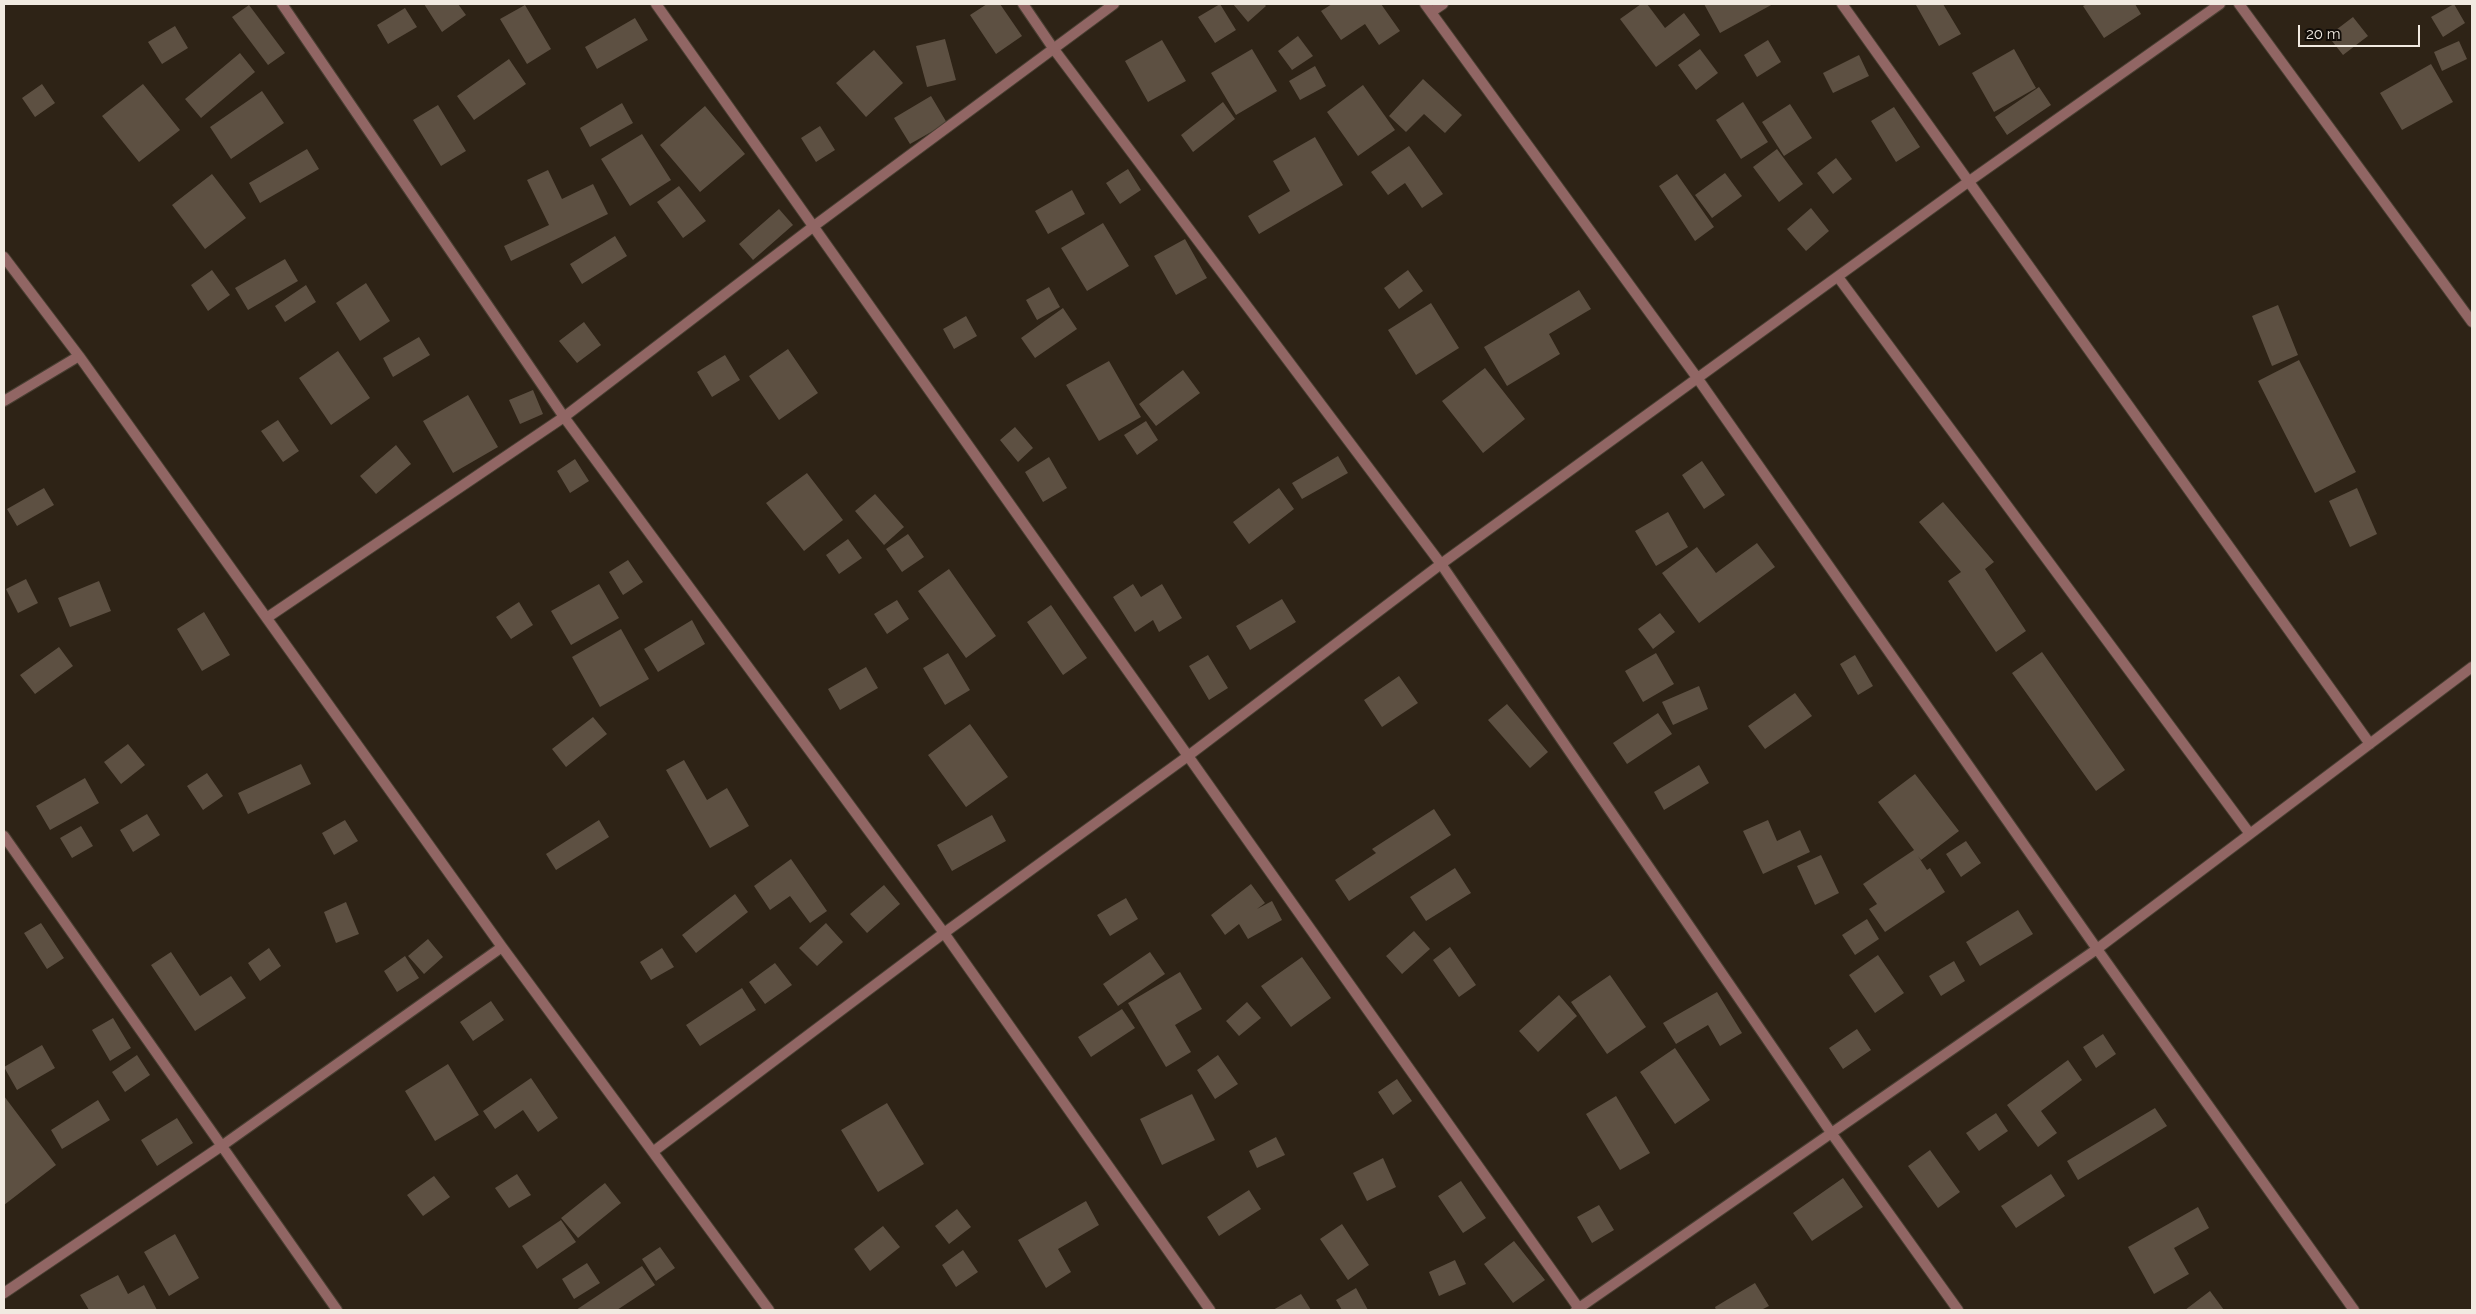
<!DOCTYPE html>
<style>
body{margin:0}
#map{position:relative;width:2476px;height:1314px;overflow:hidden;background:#2e2316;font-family:Raleway,sans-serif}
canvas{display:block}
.frame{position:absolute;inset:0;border:5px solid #f1eae1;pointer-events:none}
.scale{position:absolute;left:2298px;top:25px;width:122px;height:22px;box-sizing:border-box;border:2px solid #f1eae1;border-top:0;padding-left:6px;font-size:15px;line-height:18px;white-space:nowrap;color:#f1eae1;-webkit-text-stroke:4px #120d08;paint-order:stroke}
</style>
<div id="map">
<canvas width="2476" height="1314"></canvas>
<div class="frame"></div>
<div class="scale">20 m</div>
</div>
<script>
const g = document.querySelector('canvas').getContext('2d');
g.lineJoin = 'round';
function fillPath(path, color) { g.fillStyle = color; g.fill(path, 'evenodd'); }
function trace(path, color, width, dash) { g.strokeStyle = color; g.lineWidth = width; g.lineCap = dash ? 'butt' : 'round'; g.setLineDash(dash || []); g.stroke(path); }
fillPath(new Path2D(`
 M424,4H458L466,15L442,32Z
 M987,4H1000L1022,36L996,54L970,15Z
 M1220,4L1236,30L1215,43L1198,17Z
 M1233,4H1264L1266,6L1248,22Z
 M1332,4H1381L1400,31L1379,45L1365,24L1341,40L1321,11Z
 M1641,4H1647L1665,28L1684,13L1700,35L1656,67L1620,19Z
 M1704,4H1773L1720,33Z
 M1918,4H1943L1961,34L1939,46L1916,5Z
 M2087,4H2135L2141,14L2104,38L2083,6Z
 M2454,4L2465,23L2443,37L2431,17Z
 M249,5L285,53L268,65L232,17Z
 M525,5L551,49L527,64L500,19Z
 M405,8L417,27L388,44L377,25Z
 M2353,17L2368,36L2343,55L2328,36Z
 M635,18L648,40L597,69L585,47Z
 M175,26L188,48L162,64L148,42Z
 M1298,36L1313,56L1292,70L1278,51Z
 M945,39L956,80L927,87L916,46Z
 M1162,40L1186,81L1148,102L1125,61Z
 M1768,40L1781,62L1757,77L1744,55Z
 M2459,41L2467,59L2442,71L2434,52Z
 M1252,49L1277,91L1236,115L1211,73Z
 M1700,49L1718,73L1696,90L1678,65Z
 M2014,49L2036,88L1994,112L1972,73Z
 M874,50L903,83L866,117L836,83Z
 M240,53L255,72L201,118L185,99Z
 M1859,55L1869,76L1833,93L1823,73Z
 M509,59L526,84L474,120L457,96Z
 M2431,64L2453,102L2402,130L2380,93Z
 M1315,66L1326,86L1300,100L1289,81Z
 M1423,79L1462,115L1445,133L1424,114L1406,132L1389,116Z
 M42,84L55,103L35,117L22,98Z
 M143,84L180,130L139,162L102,116Z
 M1363,85L1395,130L1358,156L1327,112Z
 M2039,87L2051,105L2007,135L1995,117Z
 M262,91L284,123L231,159L210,127Z
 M931,96L947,123L910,144L894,118Z
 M1223,102L1235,119L1193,152L1181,135Z
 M1743,102L1768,142L1741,159L1716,120Z
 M622,103L633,123L590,147L580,128Z
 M1790,104L1812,138L1784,156L1762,122Z
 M438,105L466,151L441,166L413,120Z
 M705,106L745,154L700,192L660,145Z
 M1894,107L1920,147L1896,162L1871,121Z
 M820,126L835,150L816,162L801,138Z
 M642,134L671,180L630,206L601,159Z
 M1315,137L1343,185L1259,234L1248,216L1290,191L1273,161Z
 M1409,146L1443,194L1422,208L1405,183L1388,195L1371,172Z
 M307,149L319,169L260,203L249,183Z
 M1777,149L1803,184L1779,202L1753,167Z
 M1836,158L1852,179L1833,194L1817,173Z
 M1128,169L1141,190L1120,204L1106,183Z
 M548,170L562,199L593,184L608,214L511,261L504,246L549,225L527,180Z
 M1725,173L1742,196L1712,218L1695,195Z
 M212,174L246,218L205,249L172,205Z
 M1677,174L1714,227L1695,241L1659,186Z
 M679,186L706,221L683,238L657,202Z
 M1072,190L1085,214L1048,234L1035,211Z
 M1811,208L1829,231L1806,251L1787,229Z
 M779,209L793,225L753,260L739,244Z
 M1103,223L1129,266L1087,291L1061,248Z
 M615,236L627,256L582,284L570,264Z
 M1185,239L1207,278L1176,295L1154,256Z
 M285,259L298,281L248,310L235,288Z
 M212,270L230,295L208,311L191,285Z
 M1408,270L1423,291L1399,309L1384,288Z
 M366,283L390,321L360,341L336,303Z
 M306,285L316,302L285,322L275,306Z
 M1049,287L1060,307L1037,320L1026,300Z
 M1579,290L1591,309L1549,334L1560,354L1507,386L1484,347Z
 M1431,303L1459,348L1416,375L1388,330Z
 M2278,305L2298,355L2272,366L2252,316Z
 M1063,308L1077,329L1035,358L1021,338Z
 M966,316L977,336L954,349L943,329Z
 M584,322L601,345L577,363L559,341Z
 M419,337L430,355L393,377L383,358Z
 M788,349L818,393L779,420L749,376Z
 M338,351L370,398L331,425L299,378Z
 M725,355L740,380L712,397L697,372Z
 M2299,360L2356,472L2315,493L2258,381Z
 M1109,361L1141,417L1099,441L1066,385Z
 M1485,368L1525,419L1483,453L1442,401Z
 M1183,370L1200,393L1156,426L1139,404Z
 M533,390L543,414L520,424L509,400Z
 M468,395L498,447L453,473L423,421Z
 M278,420L299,451L283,462L261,431Z
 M1146,421L1158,440L1137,455L1124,435Z
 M1015,427L1033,448L1018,462L1000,440Z
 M396,445L411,464L376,494L360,476Z
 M1338,456L1348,473L1302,499L1292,483Z
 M1049,457L1067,488L1043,502L1025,472Z
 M575,459L589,481L570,493L557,471Z
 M1702,461L1725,495L1704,509L1682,475Z
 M807,473L843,520L804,551L766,503Z
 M44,488L54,505L17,526L7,509Z
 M1279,488L1294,509L1249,544L1233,522Z
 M2357,488L2377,534L2350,547L2329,501Z
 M875,494L904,527L884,545L855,511Z
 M1943,502L1994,562L1985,569L2026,631L1996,652L1948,581L1961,572L1919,522Z
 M1668,512L1688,547L1656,566L1635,531Z
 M908,534L924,557L902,572L886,549Z
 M848,539L862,558L839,574L826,555Z
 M1757,543L1775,567L1699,623L1662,573L1697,547L1716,573Z
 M628,560L643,582L623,595L609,572Z
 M949,569L996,636L966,658L918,591Z
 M26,579L38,603L18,613L6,589Z
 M99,581L111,611L70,627L58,598Z
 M599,584L619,618L571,645L551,611Z
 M1133,584L1141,597L1162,584L1182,618L1159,632L1153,620L1135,632L1113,597Z
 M1282,599L1296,622L1250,650L1236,626Z
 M897,600L909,619L887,634L874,614Z
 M519,602L533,625L511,639L496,617Z
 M1051,605L1087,658L1063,675L1027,622Z
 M204,612L230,655L202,671L177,629Z
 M1660,613L1675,632L1653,649L1638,629Z
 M692,620L705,644L658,672L644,649Z
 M621,629L649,679L600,707L572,657Z
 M59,647L73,666L35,694L20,675Z
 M2042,652L2125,770L2096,791L2012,673Z
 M948,653L970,690L945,705L923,668Z
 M1656,653L1674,684L1643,702L1625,671Z
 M1208,655L1228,688L1209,700L1189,666Z
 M1855,655L1873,686L1858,695L1840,664Z
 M866,667L878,688L840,710L828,689Z
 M1399,676L1418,703L1382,727L1364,700Z
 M1699,686L1708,709L1673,725L1662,702Z
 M1795,693L1812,716L1765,749L1748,726Z
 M1507,704L1548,752L1530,768L1488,720Z
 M1658,713L1672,734L1627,764L1613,743Z
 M593,717L607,734L566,767L552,749Z
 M970,724L1008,777L966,807L928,755Z
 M128,744L145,765L121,784L104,762Z
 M684,760L707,800L727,788L749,826L710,848L666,770Z
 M301,764L311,784L248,814L238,793Z
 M1699,765L1709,783L1664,810L1654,792Z
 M207,773L223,796L203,810L187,786Z
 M1915,774L1959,831L1921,860L1918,856L1927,870L1930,868L1945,892L1885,932L1869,909L1877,904L1863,884L1914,850L1878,802Z
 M85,778L99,803L50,830L36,806Z
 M1434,809L1451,835L1349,901L1335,880L1376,853L1372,849Z
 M147,814L160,835L133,852L120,830Z
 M992,815L1006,841L952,871L937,845Z
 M345,820L358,841L334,855L322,833Z
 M599,820L609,837L556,870L546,854Z
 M1768,820L1777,841L1800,830L1810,852L1763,874L1743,831Z
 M81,826L93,846L72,858L60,838Z
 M1966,841L1981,863L1961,877L1946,854Z
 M1821,855L1839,893L1815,905L1797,866Z
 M791,859L827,911L810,923L790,896L770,910L754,886Z
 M1455,868L1471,893L1426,921L1410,897Z
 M1251,884L1265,903L1257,909L1272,901L1282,920L1248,939L1239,924L1225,935L1211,915Z
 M884,885L900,904L867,933L850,914Z
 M735,894L748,912L696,953L682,935Z
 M1126,898L1138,919L1110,936L1097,915Z
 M346,902L359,934L336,943L324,912Z
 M2018,910L2033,934L1980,966L1966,942Z
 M1867,919L1879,939L1855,955L1842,935Z
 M41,923L64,958L47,969L24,933Z
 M826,923L843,942L817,966L799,948Z
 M1414,931L1430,949L1402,974L1386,956Z
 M428,939L443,957L424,974L408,956Z
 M1450,947L1476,985L1459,997L1433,960Z
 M269,948L281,966L260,981L248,963Z
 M662,948L674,967L651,980L640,962Z
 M171,952L200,996L231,976L246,998L195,1031L151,965Z
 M1150,952L1165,974L1118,1006L1103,984Z
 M1878,955L1904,993L1875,1013L1849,975Z
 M405,956L419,978L397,992L384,971Z
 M1302,957L1331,998L1291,1027L1261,986Z
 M1954,961L1965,981L1941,996L1929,976Z
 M775,963L792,985L765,1004L749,982Z
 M1180,972L1202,1009L1175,1025L1191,1052L1166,1067L1128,1003Z
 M1610,975L1646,1027L1607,1054L1571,1002Z
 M742,988L756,1010L700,1046L686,1025Z
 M1717,992L1742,1033L1720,1046L1708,1025L1676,1044L1663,1023Z
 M1559,995L1577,1016L1538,1052L1519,1031Z
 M491,1001L504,1020L473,1041L460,1022Z
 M1247,1002L1261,1018L1239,1036L1226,1021Z
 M1122,1009L1135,1028L1091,1057L1078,1037Z
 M113,1018L131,1048L110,1061L92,1030Z
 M1857,1029L1871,1050L1843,1069L1829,1048Z
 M2103,1034L2116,1054L2096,1068L2083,1047Z
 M42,1045L55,1068L17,1090L4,1067Z
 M1675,1048L1710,1100L1675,1124L1640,1072Z
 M137,1055L150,1075L125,1092L112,1072Z
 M1218,1055L1238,1084L1215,1099L1197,1070Z
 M2068,1060L2082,1080L2041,1111L2057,1133L2038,1147L2007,1105Z
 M448,1064L479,1115L435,1141L405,1091Z
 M531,1078L558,1118L538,1132L523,1110L495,1129L483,1111Z
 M1397,1079L1412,1101L1393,1115L1378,1092Z
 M1192,1094L1215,1140L1162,1165L1140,1119Z
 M4,1096L56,1165L4,1205Z
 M1616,1096L1650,1153L1620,1170L1586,1114Z
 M98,1100L110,1120L62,1149L51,1130Z
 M887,1103L924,1164L878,1192L841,1130Z
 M2155,1108L2167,1126L2078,1180L2067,1161Z
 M1996,1113L2008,1131L1979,1151L1966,1133Z
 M177,1118L193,1143L157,1166L141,1140Z
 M1276,1137L1285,1155L1257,1168L1249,1151Z
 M1930,1150L1960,1192L1938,1208L1908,1166Z
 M1383,1158L1396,1187L1367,1201L1353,1173Z
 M517,1174L531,1195L509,1208L495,1188Z
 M2051,1174L2065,1196L2016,1228L2001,1206Z
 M434,1176L450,1197L423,1216L407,1195Z
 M1843,1178L1863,1207L1812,1241L1793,1213Z
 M1461,1181L1486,1218L1463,1233L1438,1196Z
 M605,1183L621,1203L578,1238L561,1218Z
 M1249,1190L1261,1209L1219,1236L1207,1217Z
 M1086,1201L1099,1225L1058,1249L1071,1272L1046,1288L1018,1240Z
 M1599,1205L1614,1230L1592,1243L1577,1217Z
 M2198,1207L2209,1228L2174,1248L2189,1274L2154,1294L2128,1247Z
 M957,1209L971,1227L949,1244L935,1226Z
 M561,1220L576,1242L537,1269L522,1246Z
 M1342,1224L1369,1265L1348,1280L1320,1239Z
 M883,1226L900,1247L870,1271L854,1249Z
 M175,1234L199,1278L169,1296L144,1252Z
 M1514,1241L1545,1280L1513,1303L1484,1264Z
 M660,1247L675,1268L656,1281L642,1259Z
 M963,1250L978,1272L956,1287L942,1265Z
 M1455,1260L1466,1284L1439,1296L1429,1272Z
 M587,1263L600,1283L574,1299L562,1279Z
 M642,1266L655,1285L617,1310H576Z
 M118,1275L128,1294L144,1285L157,1310H89L80,1295Z
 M1755,1283L1769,1306L1761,1310H1716L1715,1307Z
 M1356,1288L1368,1310H1342L1336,1300Z
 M2210,1291L2224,1310H2185Z
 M1301,1294L1311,1310H1273Z`), '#5d5042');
const minor = new Path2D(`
 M282,4L564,417L944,933L1210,1310
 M656,4L1580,1310
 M1023,4L1053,48L1441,564L1832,1134L1958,1310
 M1425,4L1698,379L2097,949L2354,1310
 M1842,4L2370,744
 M2239,4L2472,322
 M1431,12L1443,4
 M4,257L79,356L502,947L769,1310
 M1838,277L2250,834
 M4,401L79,356
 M268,617L564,417L814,226L1114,4
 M4,836L337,1310
 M654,1151L944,933L1188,756L1441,564L1968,182L2220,4
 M4,1293L223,1145L502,947
 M1576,1310L2097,949L2472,667`);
trace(minor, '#493f32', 12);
trace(minor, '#916664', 10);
</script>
